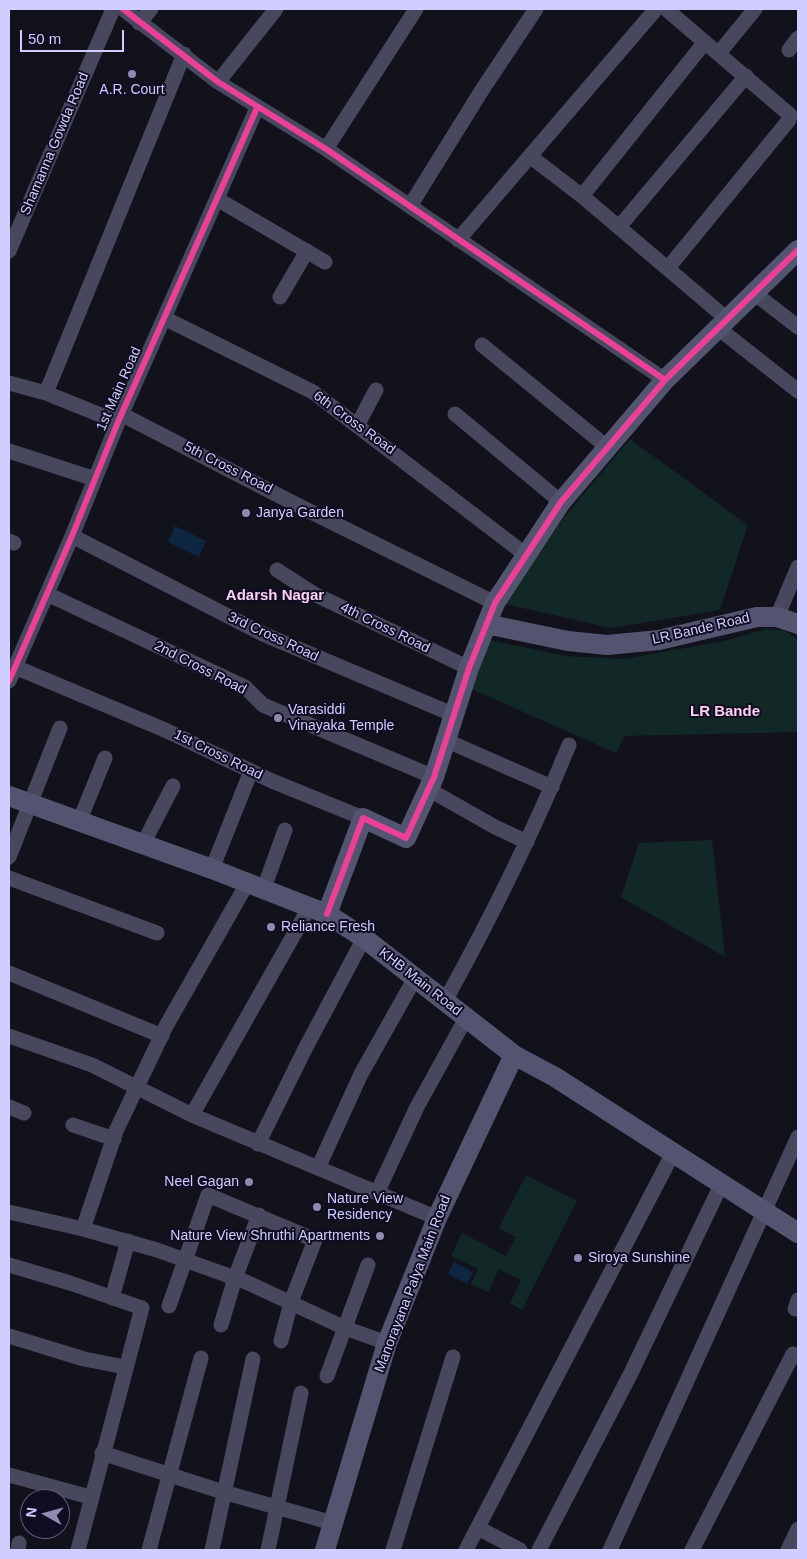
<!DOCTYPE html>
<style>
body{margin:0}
#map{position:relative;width:807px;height:1559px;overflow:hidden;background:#12121d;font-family:Helvetica,sans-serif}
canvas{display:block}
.frame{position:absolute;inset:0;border:10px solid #cfcefe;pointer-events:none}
.north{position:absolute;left:20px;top:1489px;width:50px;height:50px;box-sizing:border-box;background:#0f0d21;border:1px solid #5c5a79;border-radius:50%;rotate:277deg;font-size:14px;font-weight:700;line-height:20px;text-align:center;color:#cfcefe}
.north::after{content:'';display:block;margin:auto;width:18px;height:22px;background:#8d8caf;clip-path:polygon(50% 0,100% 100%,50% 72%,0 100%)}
.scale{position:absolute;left:20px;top:30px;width:104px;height:22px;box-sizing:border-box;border:2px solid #cfcefe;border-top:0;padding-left:6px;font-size:15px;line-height:18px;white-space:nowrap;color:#cfcefe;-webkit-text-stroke:4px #0f0d21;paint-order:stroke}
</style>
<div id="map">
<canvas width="807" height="1559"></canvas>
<div class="frame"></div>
<div class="north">N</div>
<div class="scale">50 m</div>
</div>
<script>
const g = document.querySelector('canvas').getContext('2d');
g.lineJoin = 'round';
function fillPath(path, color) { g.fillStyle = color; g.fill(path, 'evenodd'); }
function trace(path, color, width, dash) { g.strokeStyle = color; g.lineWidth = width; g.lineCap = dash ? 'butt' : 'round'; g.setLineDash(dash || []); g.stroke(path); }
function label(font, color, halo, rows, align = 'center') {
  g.font = font + ' Helvetica,sans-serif'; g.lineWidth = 4; g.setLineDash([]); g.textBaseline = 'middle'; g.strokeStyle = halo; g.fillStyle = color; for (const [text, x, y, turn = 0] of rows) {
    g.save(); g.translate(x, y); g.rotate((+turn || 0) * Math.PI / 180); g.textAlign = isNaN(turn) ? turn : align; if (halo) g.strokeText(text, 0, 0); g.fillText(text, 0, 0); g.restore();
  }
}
fillPath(new Path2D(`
 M630,439L748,525L720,610L611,628L505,604L564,517Z
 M766,629L785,631L797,639L798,732L624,736L616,753L467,687L490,640L565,656L624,659L724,641Z
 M712,840L725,957L621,897L639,843Z
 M526,1175L577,1201L522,1310L510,1303L521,1280L499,1269L488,1292L471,1284L478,1269L451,1256L462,1233L506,1256L516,1237L499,1228Z`), '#112826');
fillPath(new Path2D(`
 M175,526L206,541L199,557L168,542Z
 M454,1262L473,1272L467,1284L448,1274Z`), '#0d2641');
trace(new Path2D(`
 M123,9L218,82L326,149L665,380
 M666,9L790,115L789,120L668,268
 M139,23L151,9
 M789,50L798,38
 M719,53L755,9
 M218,82L276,9
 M326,149L416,9
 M531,157L582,196L727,319
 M582,196L705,42
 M217,199L325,262
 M410,206L482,90L536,9
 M619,227L746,76
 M458,240L656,9
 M9,251L113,9
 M754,293L798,327
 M280,297L307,251
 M164,318L313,392L526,555
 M718,328L798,391
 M482,345L607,447
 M9,383L46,393L118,422
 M46,393L184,54
 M121,414L303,508L495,603
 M455,414L561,502
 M358,424L376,390
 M9,451L95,479
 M72,536L263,634L452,714
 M9,541L14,543
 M277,570L314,594L469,668
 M47,594L245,687L263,705L434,777
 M777,617L798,567
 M15,667L165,730L272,781L363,818
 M9,681L72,536L118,422L257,108
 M445,740L552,787
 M428,789L495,827L527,842
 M79,822L105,758
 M143,844L173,786
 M9,857L60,728
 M212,869L251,771
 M9,878L157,933
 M264,888L285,830
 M9,973L162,1036
 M445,1001C491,918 533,833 569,745
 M9,1036L92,1065L192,1115L437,1218
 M9,1107L24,1113
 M192,1115L310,906
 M73,1125L114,1139
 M258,1144L305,1049L364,938
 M318,1168L361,1074L415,978
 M377,1193L417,1107L466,1018
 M9,1212L83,1229L157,1250L246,1282L345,1328L387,1343
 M83,1229L116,1131L166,1026L248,882
 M9,1265L70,1283L142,1308L78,1550
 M112,1298L128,1241
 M169,1306L208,1195L315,1240L291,1302L281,1341
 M795,1309L798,1300
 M221,1325L235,1278L259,1215
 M9,1336L84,1359L125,1367
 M327,1376L368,1265
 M102,1453L223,1492L333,1523
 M9,1475L90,1497
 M478,1528L520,1550
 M18,1550L19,1543
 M149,1550L201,1358
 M212,1550L253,1359
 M268,1550L301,1393
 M393,1550L453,1357
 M466,1550L673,1153
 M539,1550L630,1375L721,1185
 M610,1550L798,1137
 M692,1550L793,1354L798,1357
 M788,1550L798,1529`), '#47485d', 15);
trace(new Path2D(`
 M486,624L568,641L607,645L659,640L757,617H777L798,624
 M9,796L212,869L327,914L364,938L514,1055L555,1077L798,1233
 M327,914L363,818L406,838L434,777L469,668L495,603L561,502L665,380L798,250
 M325,1550L387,1343L437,1218L514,1055`), '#535570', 20);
trace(new Path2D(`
 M123,9L218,82L326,149L665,380
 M9,681L72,536L118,422L257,108
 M327,914L363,818L406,838L434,777L469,668L495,603L561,502L665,380L798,250`), '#ea4096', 6);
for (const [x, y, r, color] of [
 [132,74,5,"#8d8caf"],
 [246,513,5,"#8d8caf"],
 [278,718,5,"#8d8caf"],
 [271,927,5,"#8d8caf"],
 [249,1182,5,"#8d8caf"],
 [317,1207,5,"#8d8caf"],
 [380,1236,5,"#8d8caf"],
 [578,1258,5,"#8d8caf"]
]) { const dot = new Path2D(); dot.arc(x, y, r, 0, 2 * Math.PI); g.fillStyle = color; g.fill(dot); trace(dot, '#0f0d21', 2); }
label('14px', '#cfcefe', '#0f0d21', [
 ["A.R. Court",132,90,"center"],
 ["Janya Garden",256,513],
 ["Varasiddi",288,710],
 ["Vinayaka Temple",288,726],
 ["Reliance Fresh",281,927],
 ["Neel Gagan",239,1182,"right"],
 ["Nature View",327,1199],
 ["Residency",327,1215],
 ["Nature View Shruthi Apartments",370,1236,"right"],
 ["Siroya Sunshine",588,1258]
], 'left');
label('14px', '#cfcefe', '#0f0d21', [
 ["Shamanna Gowda Road",55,144,-67],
 ["1st Main Road",119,389,-66],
 ["6th Cross Road",354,423,36],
 ["5th Cross Road",228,468,27],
 ["4th Cross Road",385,628,26],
 ["LR Bande Road",701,629,-13],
 ["3rd Cross Road",273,637,25],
 ["2nd Cross Road",200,668,27],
 ["1st Cross Road",218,755,26],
 ["KHB Main Road",420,982,38],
 ["Manorayana Palya Main Road",413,1284,-69]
]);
label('bold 15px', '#fed0f2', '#0f0d21', [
 ["Adarsh Nagar",275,596],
 ["LR Bande",725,712]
]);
</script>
